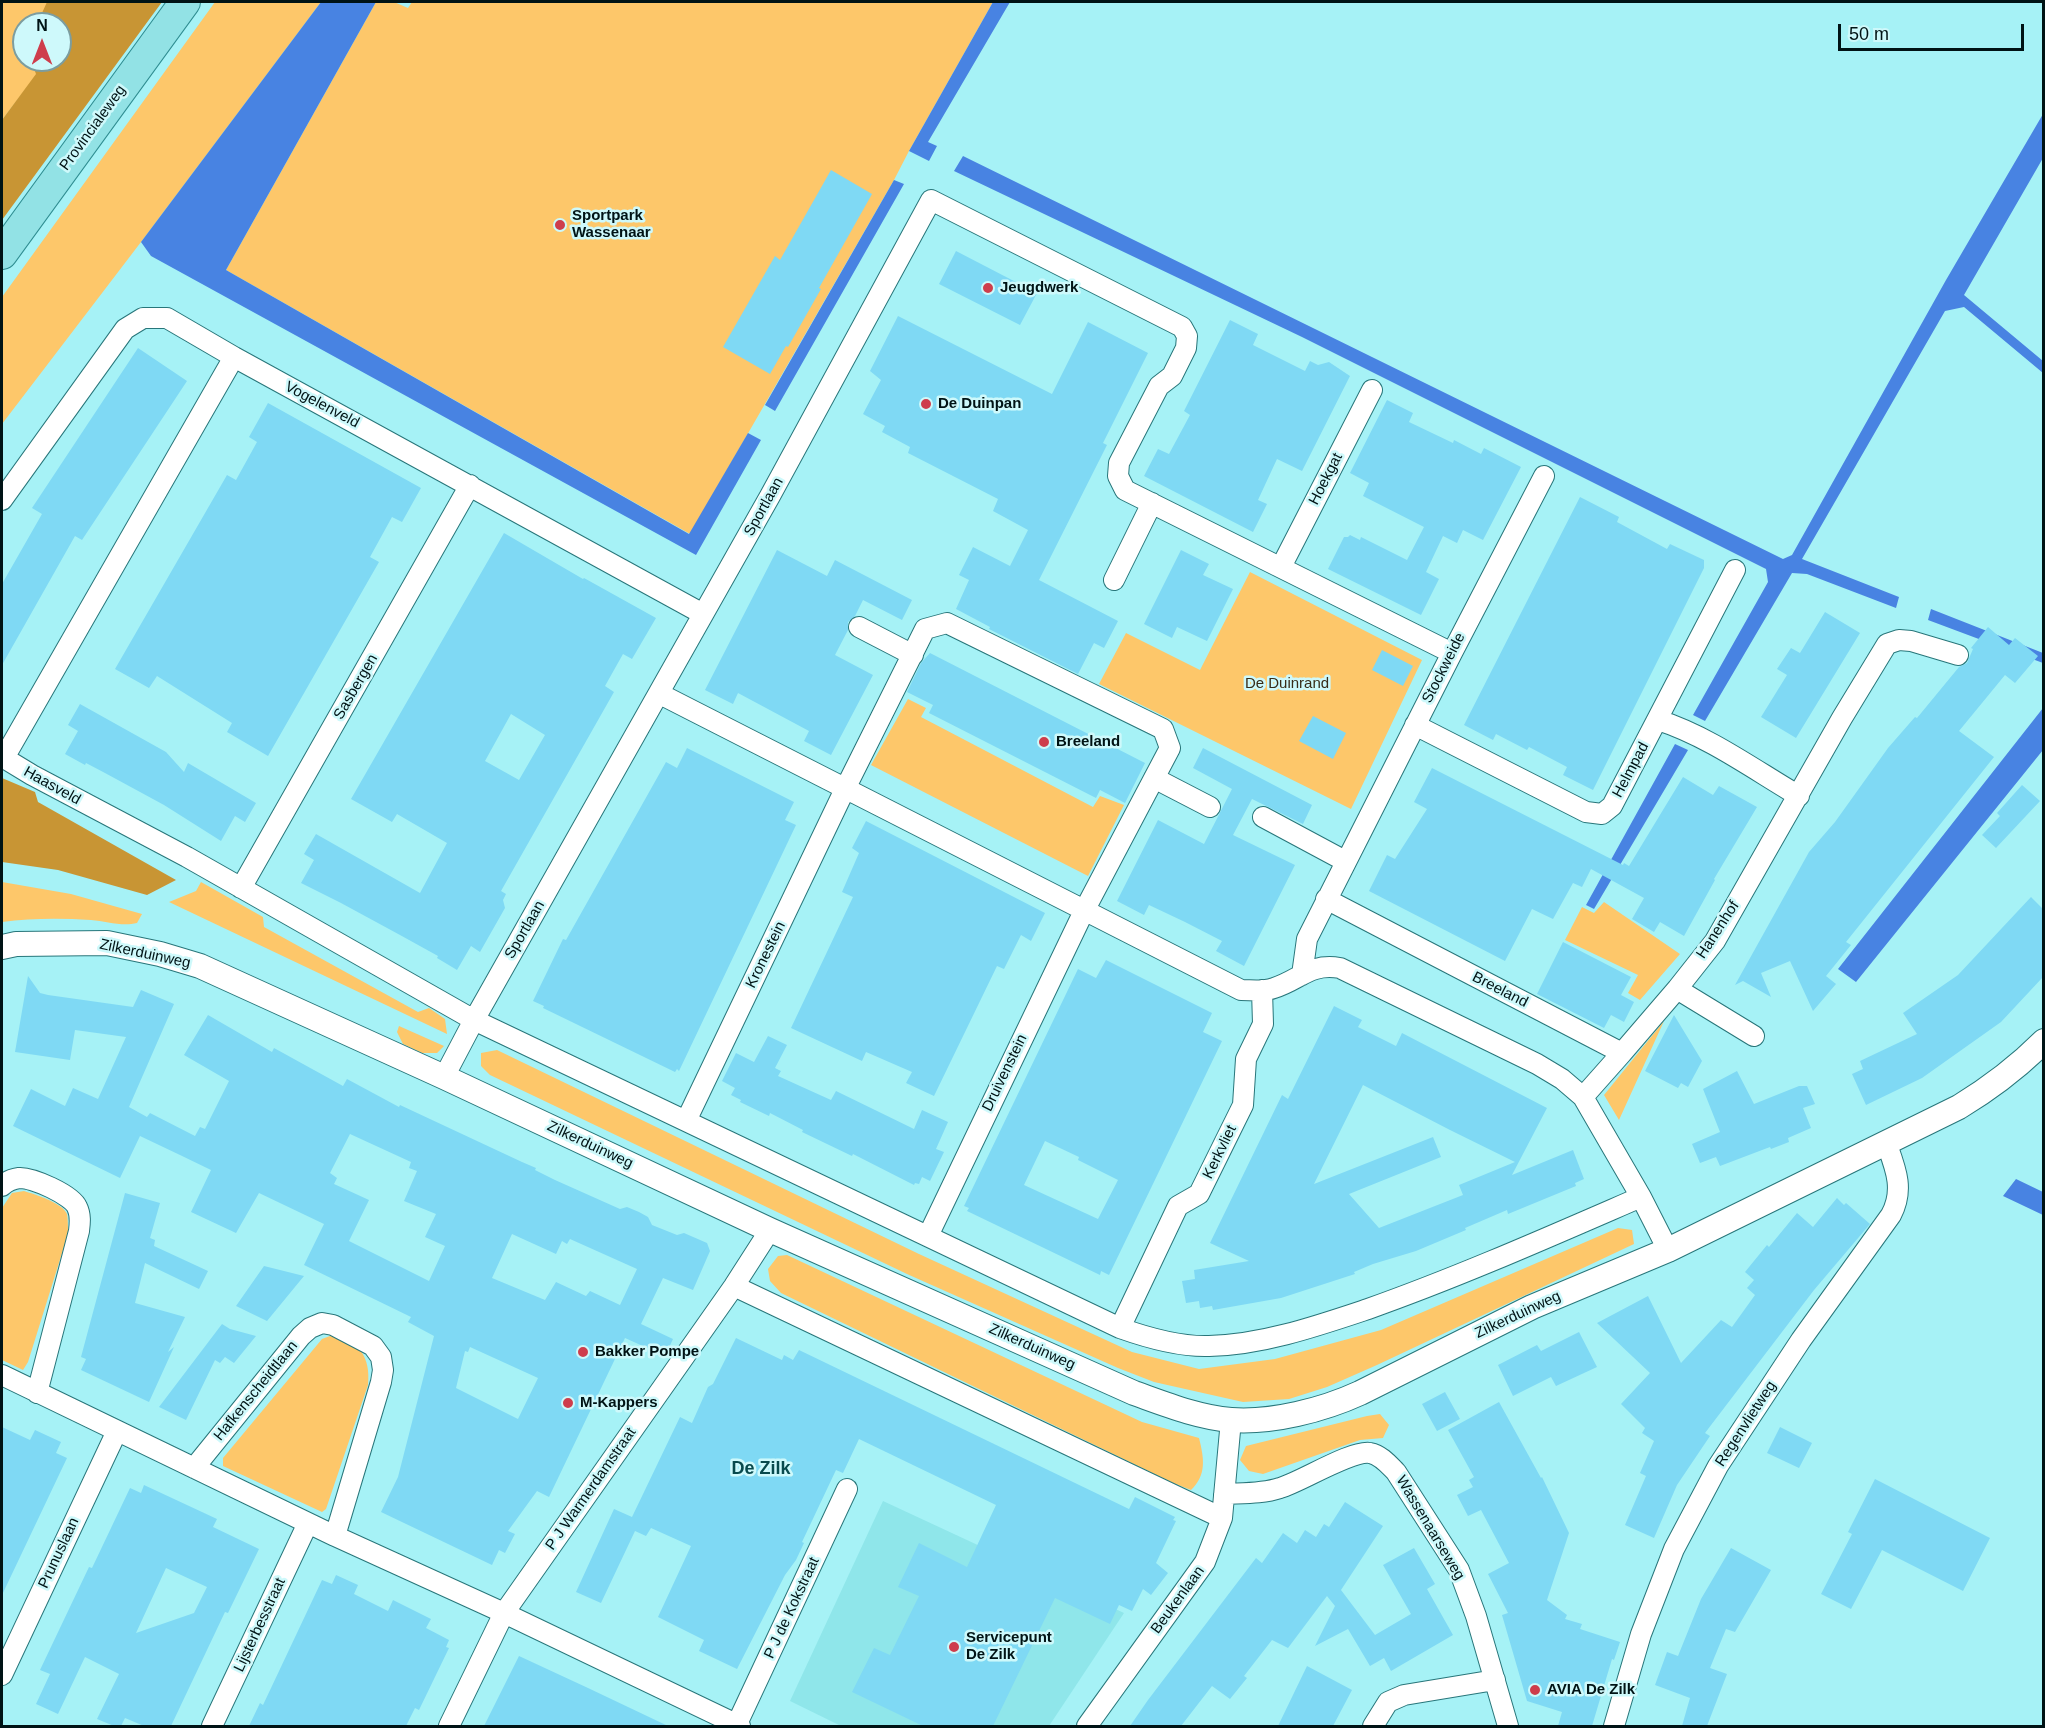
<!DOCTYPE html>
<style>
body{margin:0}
#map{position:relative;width:2045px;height:1728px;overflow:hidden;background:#a6f2f6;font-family:Arial,sans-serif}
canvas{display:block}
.frame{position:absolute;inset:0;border:3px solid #001315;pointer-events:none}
.north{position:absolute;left:12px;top:12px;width:60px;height:60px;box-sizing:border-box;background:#cef9fb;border:2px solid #7c9d9f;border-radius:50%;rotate:0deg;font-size:16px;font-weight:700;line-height:24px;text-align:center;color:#001315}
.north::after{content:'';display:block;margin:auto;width:21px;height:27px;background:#ce3d4c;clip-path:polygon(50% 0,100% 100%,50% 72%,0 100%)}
.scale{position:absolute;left:1838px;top:24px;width:186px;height:27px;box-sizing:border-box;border:3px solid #001315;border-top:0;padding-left:8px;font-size:18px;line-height:21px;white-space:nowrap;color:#001315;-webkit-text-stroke:4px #cef9fb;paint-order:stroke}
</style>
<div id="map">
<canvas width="2045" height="1728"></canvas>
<div class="frame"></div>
<div class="north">N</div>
<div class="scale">50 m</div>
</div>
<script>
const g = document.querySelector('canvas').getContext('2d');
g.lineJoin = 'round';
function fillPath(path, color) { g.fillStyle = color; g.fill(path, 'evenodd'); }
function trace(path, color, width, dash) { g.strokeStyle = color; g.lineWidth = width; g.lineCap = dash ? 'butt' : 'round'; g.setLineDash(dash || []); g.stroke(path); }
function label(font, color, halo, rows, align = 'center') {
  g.font = font + ' Arial,sans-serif'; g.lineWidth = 5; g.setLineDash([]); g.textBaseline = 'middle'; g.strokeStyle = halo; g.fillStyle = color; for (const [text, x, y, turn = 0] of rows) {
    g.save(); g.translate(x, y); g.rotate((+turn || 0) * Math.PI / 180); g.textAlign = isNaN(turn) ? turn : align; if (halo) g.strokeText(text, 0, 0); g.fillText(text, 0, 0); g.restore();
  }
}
fillPath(new Path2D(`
 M883,1501L1124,1613L1049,1726H841L790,1701Z`), '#8fe6ea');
fillPath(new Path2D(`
 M2,2H95L60,24H24V60H48L2,120Z
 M215,2H321L141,242L2,424V297Z
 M376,2H394L408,8L412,2H993L909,151L894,180L690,534L226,270Z
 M1250,572L1422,660L1351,809L1099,684L1126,633L1200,670Z
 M908,699L926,708L921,717L1093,807L1100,796L1124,805L1088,876L871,765Z
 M2,882L71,894L142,914L137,923C122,927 106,921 91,920C61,918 31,918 2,922Z
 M201,882L263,917L264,927L418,1012L429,1008L445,1019L447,1034L169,902L196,891Z
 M1604,902L1680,954L1640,1000L1628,993L1638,975L1565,940L1582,907L1594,913Z
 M1664,1021L1619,1120L1604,1095Z
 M399,1026L444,1046L437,1053H422L403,1044L397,1032Z
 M497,1050L919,1254L1132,1352L1199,1369L1275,1359L1381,1330L1618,1228L1632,1230L1634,1244L1377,1365L1327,1387L1289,1399L1243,1402L1154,1382L1118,1368L907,1274L490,1075L481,1066V1053Z
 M24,1191C34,1194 63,1203 67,1214C68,1219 68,1228 68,1234L28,1362L23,1370L2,1360V1208L12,1193Z
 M787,1255L1142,1422L1199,1438C1204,1458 1207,1475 1191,1490L1173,1483L781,1293L770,1281L768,1269L778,1256Z
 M330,1336C359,1338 371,1358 368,1385L326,1509L322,1512L223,1466V1458L322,1339Z
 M1380,1414L1389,1425L1383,1438L1360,1440L1263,1474L1249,1471L1240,1460L1246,1446L1367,1416Z`), '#fdc76a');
fillPath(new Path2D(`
 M47,2H162L2,220V120L36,74L31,60H60V24H37Z
 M2,778L35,792L38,802L176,880L147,895L58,870L2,862Z`), '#c89534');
fillPath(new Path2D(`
 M321,2H376L226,270L689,534L748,433L761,440L696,555L151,256L141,242Z
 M993,2H1010L928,142L937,146L929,161L909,151Z
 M2043,114V158L1964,295L2043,361V373L1964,307L1945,311L1802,559L1899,597L1896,608L1807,574L1792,573L1705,721L1693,715L1768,582L1766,569L1302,337L954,171L963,156L1783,559L1792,555L1946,280Z
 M894,180L904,184L775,411L765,405Z
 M1931,609L2043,653V663L1928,620Z
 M2043,708V750L1856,982L1838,969Z
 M1675,744L1688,750L1594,909L1586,905Z
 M2016,1179L2043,1192V1215L2003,1196Z`), '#4883e2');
fillPath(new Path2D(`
 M831,170L872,194L819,288L821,289L788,347L786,346L770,374L723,347L775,256L780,260Z
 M956,251L1037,293L1020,325L939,284Z
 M898,316L1052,394L1088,322L1148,353L1103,443L1107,445L1039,580L1118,621L1104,648L1094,643L1078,674L989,629L990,627L956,609L969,580L959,575L973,547L1010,566L1028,530L993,511L998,499L908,453L910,447L882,432L885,426L863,414L881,380L870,371Z
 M1230,320L1258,334L1253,345L1305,371L1310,361L1318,365L1329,362L1350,376L1302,471L1277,459L1258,500L1267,504L1253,532L1144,476L1158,449L1169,454L1190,415L1184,411Z
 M138,348L187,381L82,540L75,536L2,665V584L42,514L32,508Z
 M1387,400L1413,413L1409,422L1453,443L1454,440L1481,454L1484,448L1521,467L1483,540L1463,530L1457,543L1443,536L1426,572L1439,579L1421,615L1328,569L1344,537H1348L1350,535L1360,540L1361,537L1407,560L1424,527L1363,496L1369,483L1350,473Z
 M268,403L421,488L402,522L392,517L370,557L379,562L268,756L227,732L232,723L157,676L149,688L115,669L227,475L236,480L257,442L249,437Z
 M1580,497L1619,517L1617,522L1667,549L1670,544L1704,560V568L1593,790L1563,775L1567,767L1529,747L1527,750L1496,734L1493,740L1464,725Z
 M504,533L583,579L584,578L656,618L632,659L623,654L605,686L614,692L501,891L506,894L503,900L505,908L480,952L471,946L457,970L437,958L438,956L400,935L341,903L301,883L314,860L304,854L316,834L420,893L447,843L397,814L392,822L351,799ZM511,714L545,735L519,780L485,761Z
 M777,550L827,576L835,560L912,600L902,620L863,600L855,616L848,622V630L835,655L873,675L831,755L804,741L809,731L738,693L733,704L705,690Z
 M1181,550L1209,564L1203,575L1233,589L1207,641L1177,627L1172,638L1144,624Z
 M1825,612L1860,633L1796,738L1761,717L1787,675L1777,669L1791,648L1800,653Z
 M1988,627L2009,645L2015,638L2038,656L2015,683L2005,675L1959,731L1994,757L1846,942L1851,945L1826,976L1836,984L1813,1011L1790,961L1761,973L1771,997L1743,981L1735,985L1809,852L1835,822L1888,748L1915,717L1917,718L1959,667L1967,663L1973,649L1971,648Z
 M1382,650L1413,666L1403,686L1372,670Z
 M930,653L1145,763L1125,803L1100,790L1096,798L929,713L933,705L907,692L921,663Z
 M80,704L166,752L184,772L188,763L256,803L245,822L235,816L221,841L164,805L105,773L86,763L85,765L65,754L78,731L68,725Z
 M1313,716L1346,733L1333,759L1299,741Z
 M687,748L794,802L785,820L796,825L679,1071L677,1069L675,1072L543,1008L544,1006L533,1001L563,939L566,940L666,762L677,768Z
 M1203,748L1312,805L1303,824L1252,799L1233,835L1295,865L1244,966L1216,951L1222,941L1185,922L1149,905L1144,915L1117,901L1158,820L1204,844L1232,789L1193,768Z
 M1432,768L1623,865L1624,863L1629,866L1683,777L1713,795L1719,786L1757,807L1714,879L1715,880L1684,936L1660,922L1654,932L1632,919L1644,898L1591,869L1582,887L1573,883L1553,919L1532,909L1505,961L1369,891L1387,855L1395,859L1427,809L1414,802Z
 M2022,785L2040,801L1996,848L1982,835L2000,816L1997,813Z
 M866,821L1045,913L1031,941L1021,935L1004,969L997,966L934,1096L906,1083L912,1072L866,1052L862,1061L791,1028L853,897L842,892L859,853L852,848Z
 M2031,897L2043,909V977L2001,1022L1922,1078L1866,1105L1852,1074L1863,1069L1860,1061L1917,1034L1903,1013L1958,975Z
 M1563,942L1631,977L1621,995L1634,1002L1624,1022L1611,1015L1604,1028L1537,994Z
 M1106,960L1212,1013L1203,1032L1222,1041L1109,1275L1101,1271L1100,1275L967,1211L969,1208L964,1206L1078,969L1096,978ZM1045,1141L1079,1157L1078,1160L1118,1180L1098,1219L1024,1185Z
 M28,976L40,993L48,995L133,1007L141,990L174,1004L129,1107L147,1117L150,1113L195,1136L200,1127L205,1129L229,1081L184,1055L208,1015L272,1052L274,1048L343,1086L347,1079L399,1107L400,1105L522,1162L536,1168L535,1170L555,1180L620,1209L627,1207L639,1212L648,1217L652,1225L677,1235L684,1233L707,1243L710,1251L693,1290L663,1278L641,1324L673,1339L665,1356L625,1338L549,1497L537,1491L508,1531L515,1534L505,1553L499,1550L492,1565L381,1512L398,1477L434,1336L408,1322L411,1317L304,1265L324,1224L259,1193L236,1233L191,1212L211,1170L180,1155L140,1136L120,1178L13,1126L31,1089L65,1106L73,1088L98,1099L126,1037L75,1030L70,1060L15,1052ZM350,1134L411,1162L409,1168L417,1171L404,1201L436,1214L425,1237L445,1246L429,1281L349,1241L369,1200L334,1184L337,1178L330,1173ZM512,1234L556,1254L562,1241L567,1244L570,1239L637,1269L620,1305L590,1291L586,1296L556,1282L545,1300L492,1278ZM470,1347L538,1378L518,1419L456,1388L465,1351L468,1352Z
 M1334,1006L1362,1020L1358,1027L1396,1046L1402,1033L1547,1108L1512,1175L1573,1150L1584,1179L1575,1183L1576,1186L1508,1214L1507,1210L1465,1228L1466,1230L1416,1251L1373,1264L1354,1272L1355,1274L1281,1298L1213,1310L1212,1306L1200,1308L1199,1301L1186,1303L1182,1281L1195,1279L1194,1270L1249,1261L1210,1243L1282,1095L1288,1099ZM1363,1085L1450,1130L1515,1162L1459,1185L1463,1195L1379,1228L1349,1194L1441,1157L1433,1137L1314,1184Z
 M1674,1015L1702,1061L1688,1087L1681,1083L1678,1088L1645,1071Z
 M768,1036L787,1045L775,1068L781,1071L778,1076L800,1086L831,1100L836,1091L914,1129L922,1110L948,1122L936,1149L944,1152L930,1181L922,1177L919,1184L915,1183L914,1185L853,1154L852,1156L802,1132L803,1130L770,1113L769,1116L740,1102L741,1100L731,1095L735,1088L722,1081L736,1053L754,1062Z
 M1737,1071L1754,1104L1799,1086H1807L1815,1104L1803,1108L1811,1128L1788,1138L1789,1142L1771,1149L1770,1147L1720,1166L1716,1157L1700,1163L1692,1144L1720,1132L1703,1089Z
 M125,1193L160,1203L150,1238L155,1240L154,1246L208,1271L199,1289L145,1263L135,1303L185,1317L168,1352L174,1347L149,1402L81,1370L86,1359L81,1357Z
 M1837,1198L1844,1205L1846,1203L1870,1224L1814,1290L1705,1433L1710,1436L1677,1485L1654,1538L1625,1525L1646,1476L1640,1473L1654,1441L1642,1433L1645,1428L1621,1404L1650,1373L1597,1323L1648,1296L1681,1363L1721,1320L1732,1327L1755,1295L1747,1288L1754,1280L1745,1272L1767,1245L1769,1247L1797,1213L1813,1227Z
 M264,1266L304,1276L267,1321L236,1306Z
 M222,1324L230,1329L256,1336L234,1363L225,1357L220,1363L215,1360L186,1420L159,1407Z
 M1579,1332L1597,1367L1556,1386L1551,1377L1513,1396L1498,1365L1537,1345L1541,1351Z
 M736,1338L782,1360L784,1355L793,1360L799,1350L1129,1509L1135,1497L1175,1517L1173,1520L1176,1521L1156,1563L1168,1573L1151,1595L1143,1589L1132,1611L1119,1605L1110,1624L1055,1598L993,1726H923L852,1692L874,1648L890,1655L919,1596L898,1587L919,1543L967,1567L996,1505L859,1439L843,1473L836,1470L802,1542L804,1543L796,1560L785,1575L737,1669L699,1651L704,1640L658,1617L691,1546L651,1528L646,1536L635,1531L601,1603L576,1592L614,1509L632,1517L680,1417L692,1423L708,1387L713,1384Z
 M1445,1392L1460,1419L1437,1431L1422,1404Z
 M1499,1402L1541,1478L1542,1477L1569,1533L1547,1600L1567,1615L1565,1619L1582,1624L1580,1629L1620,1642L1614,1660L1612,1659L1592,1726H1558L1562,1712L1527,1701L1502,1615L1508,1613L1488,1574L1509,1563L1481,1510L1468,1516L1457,1495L1473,1487L1469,1480L1474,1477L1448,1430Z
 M2,1427L30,1440L35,1430L61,1442L56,1453L67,1458L2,1595Z
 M1780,1427L1812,1443L1799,1468L1767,1453Z
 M1875,1479L1990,1538L1963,1591L1882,1550L1851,1609L1821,1594L1852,1534L1848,1532Z
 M144,1485L217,1519L213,1527L259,1549L228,1613L225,1612L171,1726H144L125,1718L121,1726H114L97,1719L119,1674L85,1657L58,1714L36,1704L50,1674L40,1670L89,1567L92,1568L130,1488L141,1493ZM166,1568L207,1587L194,1613L136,1633Z
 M1345,1502L1383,1526L1341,1590L1375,1635L1411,1614L1383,1565L1414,1548L1435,1584L1427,1589L1453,1635L1391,1671L1384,1658L1370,1666L1348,1629L1315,1646L1335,1606L1327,1596L1288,1648L1272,1640L1244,1676L1247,1678L1230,1699L1212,1686L1181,1726H1130L1148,1700L1256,1558L1262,1563L1283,1533L1297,1543L1305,1530L1316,1537L1324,1524L1329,1527Z
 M1731,1548L1771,1570L1735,1632L1726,1629L1710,1668L1727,1674L1707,1726H1682L1690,1698L1655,1685L1667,1652L1678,1656L1701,1599Z
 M336,1575L358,1585L354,1594L388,1611L393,1600L431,1619L426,1628L449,1640L446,1647L449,1648L419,1710L415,1708L406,1726H249L260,1703L263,1705L322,1580L332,1584Z
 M519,1656L588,1688L668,1726H484Z
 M1307,1666L1352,1690L1333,1726H1278Z`), '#7fd9f4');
const minor = new Path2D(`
 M234,357L4,758L32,775L187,857L474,1020L1120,1328C1148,1338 1179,1347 1209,1346C1262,1345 1317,1326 1368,1309C1461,1276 1551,1236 1641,1197
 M2,500L125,329L143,318H167L234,357L703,614
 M1281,567L1372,390
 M1114,580L1152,503
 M859,627L913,655
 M660,694L1241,990C1252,990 1264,992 1274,988C1300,980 1309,963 1340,968L1537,1064L1562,1079L1583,1097L1641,1197L1668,1250
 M1658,720C1708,736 1753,769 1799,796
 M1415,725L1586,812L1602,814L1612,806L1735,570
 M1154,778L1210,807
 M1263,817L1345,861
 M241,888L470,485
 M1326,899L1622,1053L1583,1097
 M1302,975L1307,939L1452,653L1544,476
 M1677,989L1754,1036
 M1622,1053L1677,989L1715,941L1842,718L1887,644L1899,640L1911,641L1958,655
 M444,1077L474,1020L770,496L931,200L1182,327L1187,336L1186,348L1172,376L1159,386L1119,463L1118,476L1125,490L1452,653
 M686,1121L845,789L925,629L947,623L1163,729L1170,748L1084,911L928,1236
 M2,1186C6,1182 12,1179 19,1178C32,1177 72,1195 77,1207C81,1215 80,1223 79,1231L37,1393
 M734,1286L1222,1518
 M1120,1328L1178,1206L1199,1194L1243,1105L1246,1059L1263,1024L1262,990
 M2,1375L335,1536L504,1613L740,1726
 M194,1468L301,1336L310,1328L322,1323L333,1325L373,1346L381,1357L383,1370L381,1382L335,1536
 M1224,1494C1243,1493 1262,1494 1280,1488C1301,1482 1351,1450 1370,1453C1381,1455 1389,1465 1396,1472L1459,1570L1476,1616L1508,1726
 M2,1675L117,1431
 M212,1726L308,1523
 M449,1726L504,1613L734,1286L770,1230
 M736,1726L847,1489
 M1087,1726L1205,1562L1222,1518L1231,1420
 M1373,1726L1388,1702L1404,1695L1495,1680
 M1614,1726L1641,1634L1674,1549L1718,1466L1801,1340L1891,1215C1905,1189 1895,1167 1886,1142`);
const tertiary = new Path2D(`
 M2,947L16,944L107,943L160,954L200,966L444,1077L770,1230L1134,1393C1165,1404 1197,1417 1231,1420C1272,1423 1323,1410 1360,1393L1532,1307L1668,1250L1959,1107C1992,1087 2017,1068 2044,1041`);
const primary = new Path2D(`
 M2,254L185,2`);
trace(minor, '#28767a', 22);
trace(tertiary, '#28767a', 26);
trace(primary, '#2f8d91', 32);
trace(minor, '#fff', 20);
trace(tertiary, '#fff', 24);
trace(primary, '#92e2e5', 30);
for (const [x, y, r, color] of [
 [560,225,6,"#ce3d4c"],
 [988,288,6,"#ce3d4c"],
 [926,404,6,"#ce3d4c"],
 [1044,742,6,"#ce3d4c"],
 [583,1352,6,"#ce3d4c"],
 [568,1403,6,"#ce3d4c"],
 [954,1647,6,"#ce3d4c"],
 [1535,1690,6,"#ce3d4c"]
]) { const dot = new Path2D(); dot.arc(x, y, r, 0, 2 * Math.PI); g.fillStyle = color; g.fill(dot); trace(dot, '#cef9fb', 2); }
label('15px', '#001315', '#cef9fb', [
 ["Provincialeweg",93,128,-54],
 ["Vogelenveld",322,405,28],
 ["Hoekgat",1326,479,-63],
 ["Sportlaan",764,507,-61],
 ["Stockweide",1444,668,-63],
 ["Sasbergen",356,687,-60],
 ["Helmpad",1631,770,-62],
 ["Haasveld",52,786,29],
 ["Sportlaan",525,930,-60],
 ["Hanenhof",1718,930,-57],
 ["Zilkerduinweg",145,954,12],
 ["Kronestein",766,955,-64],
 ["Breeland",1500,990,27],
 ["Druivenstein",1005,1073,-64],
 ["Zilkerduinweg",590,1145,25],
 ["Kerkvliet",1220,1152,-64],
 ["Zilkerduinweg",1518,1315,-25],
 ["Zilkerduinweg",1032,1347,24],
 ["Hafkenscheidtlaan",256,1391,-51],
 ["Regenvlietweg",1746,1424,-57],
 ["P J Warmerdamstraat",591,1489,-55],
 ["Wassenaarseweg",1430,1528,59],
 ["Prunuslaan",59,1553,-65],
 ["Beukenlaan",1178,1600,-54],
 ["P J de Kokstraat",792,1608,-65],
 ["Lijsterbesstraat",260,1625,-65]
]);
label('bold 15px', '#001315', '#cef9fb', [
 ["Sportpark",572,216],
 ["Wassenaar",572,233],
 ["Jeugdwerk",1000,288],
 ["De Duinpan",938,404],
 ["Breeland",1056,742],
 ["Bakker Pompe",595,1352],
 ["M-Kappers",580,1403],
 ["Servicepunt",966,1638],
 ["De Zilk",966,1655],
 ["AVIA De Zilk",1547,1690]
], 'left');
label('15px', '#382c18', '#cef9fb', [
 ["De Duinrand",1287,684]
]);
label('bold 18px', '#084a4d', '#cef9fb', [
 ["De Zilk",761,1469]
]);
</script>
